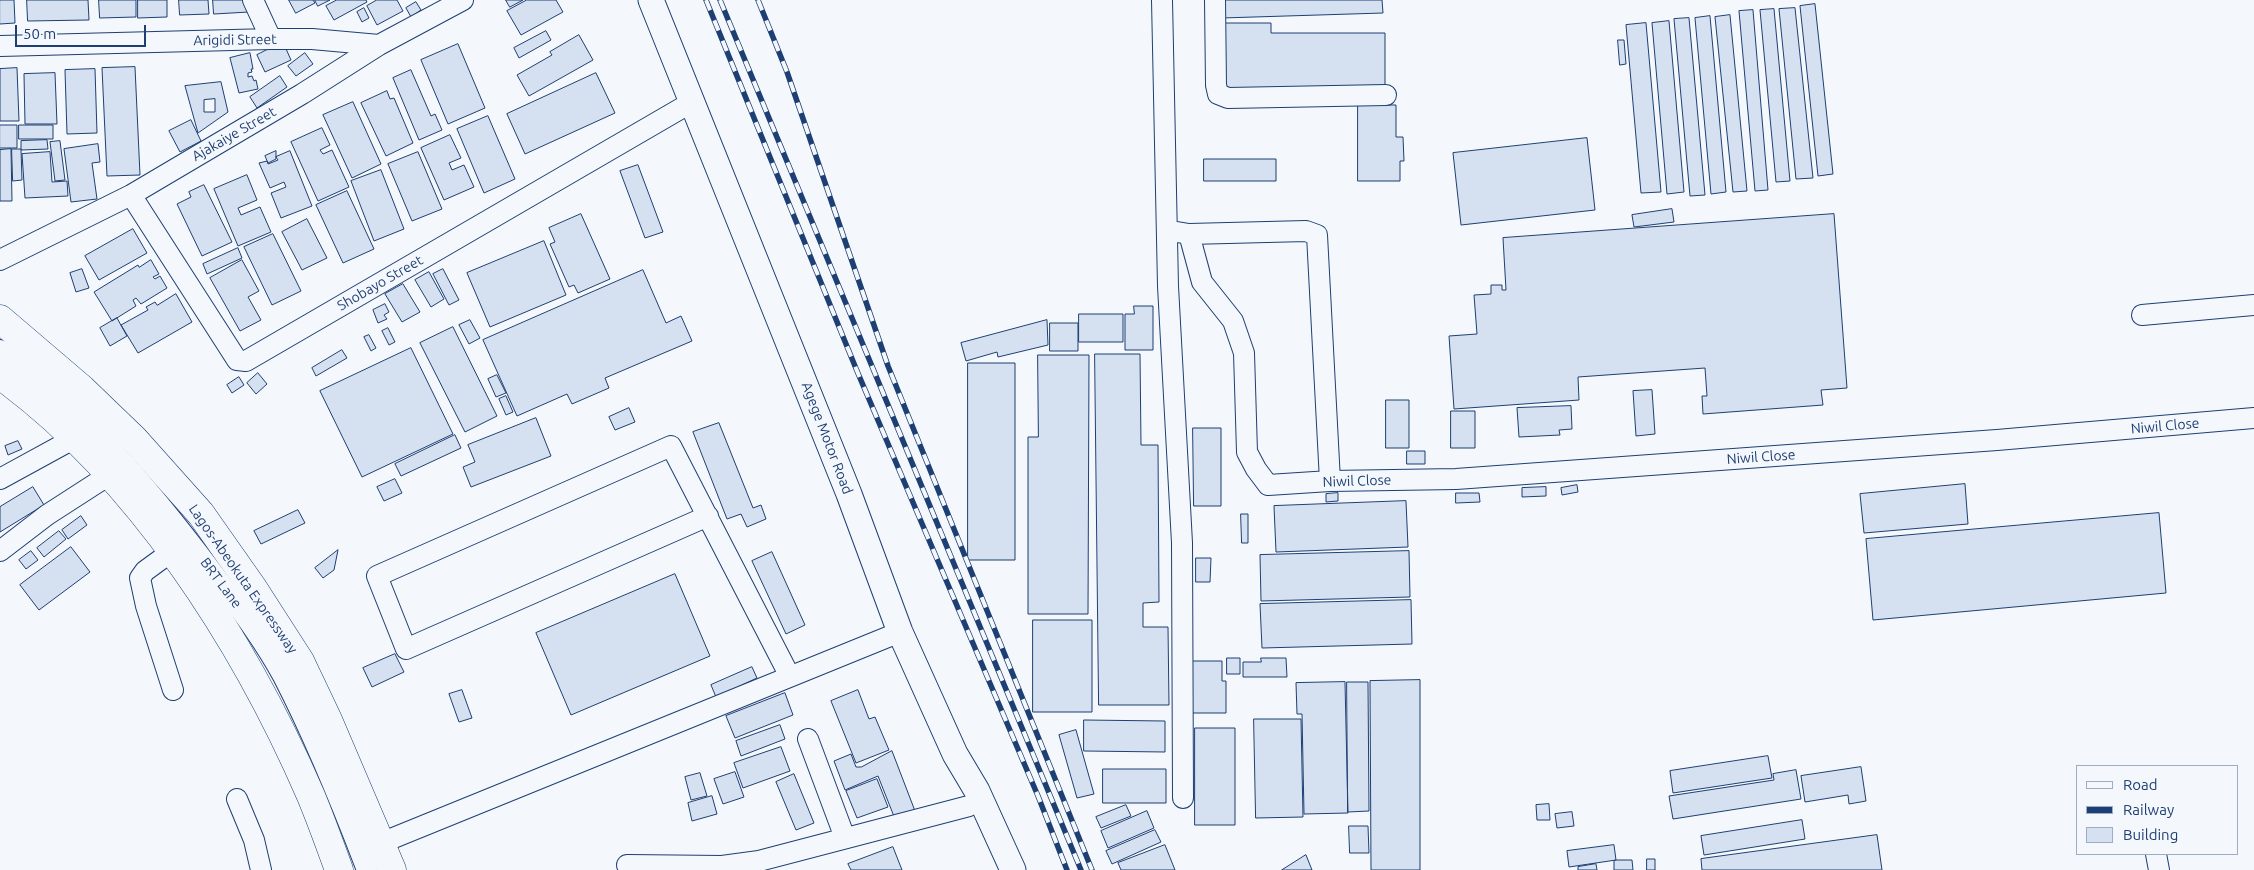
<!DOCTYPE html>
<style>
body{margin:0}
#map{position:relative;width:2254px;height:870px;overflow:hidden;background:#f4f7fb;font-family:Ubuntu,sans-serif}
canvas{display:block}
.legend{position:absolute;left:2076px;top:765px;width:162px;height:90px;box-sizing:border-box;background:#f4f7fb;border:1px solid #9eadc5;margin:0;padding:6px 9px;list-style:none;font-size:15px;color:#1d3f73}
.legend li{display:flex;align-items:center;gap:10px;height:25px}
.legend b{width:25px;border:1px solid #9eadc5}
.scale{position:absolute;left:15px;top:25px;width:131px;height:22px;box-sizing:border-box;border:2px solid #1d3f73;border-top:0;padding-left:6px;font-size:15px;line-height:18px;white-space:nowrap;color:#1d3f73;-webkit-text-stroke:4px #f4f7fb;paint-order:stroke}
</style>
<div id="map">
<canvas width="2254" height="870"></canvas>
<ul class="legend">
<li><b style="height:6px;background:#f4f7fb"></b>Road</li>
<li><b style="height:6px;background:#1d3f73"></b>Railway</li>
<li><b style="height:14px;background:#d5e0f0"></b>Building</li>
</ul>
<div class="scale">50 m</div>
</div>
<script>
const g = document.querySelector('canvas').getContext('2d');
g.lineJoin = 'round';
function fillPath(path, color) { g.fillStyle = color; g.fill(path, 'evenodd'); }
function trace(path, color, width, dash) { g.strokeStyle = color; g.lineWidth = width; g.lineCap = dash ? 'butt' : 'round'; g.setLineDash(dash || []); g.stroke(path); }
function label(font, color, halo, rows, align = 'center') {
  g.font = font + ' Ubuntu,sans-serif'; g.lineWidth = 4; g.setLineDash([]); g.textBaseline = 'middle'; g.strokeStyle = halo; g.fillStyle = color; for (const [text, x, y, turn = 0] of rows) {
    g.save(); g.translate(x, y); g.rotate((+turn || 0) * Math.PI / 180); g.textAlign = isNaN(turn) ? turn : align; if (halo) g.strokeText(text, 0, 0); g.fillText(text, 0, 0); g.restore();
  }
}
const building = new Path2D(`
 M0,0H14L15,23L0,24Z
 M27,0H88L89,20L28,21Z
 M99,0H136V17L100,18Z
 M138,0H167V17L138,18Z
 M179,0H208L209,14L180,15Z
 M213,0H249V12L214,14Z
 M289,0H313L315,3L296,13Z
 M315,0H330L318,6Z
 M337,0H366L367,2L334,20L326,6Z
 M377,0H397L403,11L377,25L367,6Z
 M506,0H523L510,7Z
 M527,0H556L563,12L521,35L507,11Z
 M1222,0H1382L1383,13L1222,18Z
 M416,2L421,10L411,17L406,8Z
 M1815,4L1833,174L1818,176L1800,6Z
 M364,8L369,18L362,22L357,12Z
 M1795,8L1813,178L1796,179L1779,9Z
 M1774,9L1790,181L1776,182L1760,10Z
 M1753,10L1768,190L1755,191L1739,11Z
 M1730,15L1747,191L1733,192L1715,17Z
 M1710,16L1726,192L1711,194L1695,18Z
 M1689,18L1705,195L1690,196L1674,19Z
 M1669,21L1684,192L1667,194L1652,23Z
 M1220,23H1271V33H1385V87L1221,88Z
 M1646,23L1661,192L1641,193L1626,25Z
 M546,31L551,40L519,58L514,48Z
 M579,35L593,60L529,96L517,75L552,55L550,52Z
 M1618,40H1624L1626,64L1620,65Z
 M283,42L291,60L265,72L257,55Z
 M458,44L485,108L448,124L421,60Z
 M250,53L253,69H251L252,72L248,73V77L252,76L254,81L256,80L258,89L239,93L230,58Z
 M305,53L313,64L296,76L288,66Z
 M135,67L140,175L107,176L102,68Z
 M17,68L19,121H0V69Z
 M95,69L97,133L67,134L65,70Z
 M411,70L431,116L435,114L442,130L419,140L393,78Z
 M55,73L57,124H25L24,74Z
 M596,73L615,113L525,154L507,114Z
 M280,76L287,87L257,108L250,97Z
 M221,82L228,112L198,133L185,86ZM215,99V112H204V100Z
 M387,91L390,99L394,98L413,143L386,156L361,103Z
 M353,102L381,164L352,178L323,115Z
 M1358,105H1396V137H1403L1404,161H1400V181H1358Z
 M488,116L515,179L484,193L457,129Z
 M191,120L201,141L180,152L169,131Z
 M0,125H17V148H0Z
 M19,125H53V139H19Z
 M322,128L330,145L320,150L323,154L332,150L349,187L318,201L291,142Z
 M450,135L461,158L449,163L452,170L464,165L474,187L444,200L421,148Z
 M1587,138L1595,210L1461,225L1453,153Z
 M47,140L48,149L21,150V141Z
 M60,141L65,180L55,181L50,142Z
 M98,144L100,162L92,163L97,199L71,202L64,149Z
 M11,149L12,201H0V150Z
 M12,149H21L22,180L13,181Z
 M276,151V159L268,163L265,156Z
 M290,151L312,206L281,218L271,193L286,187L284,182L270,188L259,163L267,161L268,164L278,160L276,157Z
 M50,152L52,182L67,181L68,196L25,198L22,154Z
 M418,152L442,209L412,221L388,164Z
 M1204,159H1276V181H1204Z
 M638,165L663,232L645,238L620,171Z
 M381,170L404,229L374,241L351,181Z
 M247,175L257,200L238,208L241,215L260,207L271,232L238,246L214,189Z
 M204,185L232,242L202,256L177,204L191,197L189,192Z
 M347,191L374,249L343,263L316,205Z
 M1672,209L1674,222L1634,227L1632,215Z
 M581,214L610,279L578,293L574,285L569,287L550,244L555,242L549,228Z
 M1834,214L1847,388L1821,390L1823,405L1703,414L1702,396H1707L1705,368L1578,377L1579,400L1454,409L1449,336L1477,334L1474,295L1491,294V285H1502V290H1506L1503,238Z
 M307,219L327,258L302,270L282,232Z
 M133,229L147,253L99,280L85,256Z
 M273,234L301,291L272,305L244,247Z
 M544,241L566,295L490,327L467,273Z
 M238,248L242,258L207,274L203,264Z
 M151,260L159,274L153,277L155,279L160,276L167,288L141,304L136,298L133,300L136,306L112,321L94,292L138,265L139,267Z
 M242,260L259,291L248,297L261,320L240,331L210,278Z
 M82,269L89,288L76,292L70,273Z
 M443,269L459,300L449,305L433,274Z
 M643,270L666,323L681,316L692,341L605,378L609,388L572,404L567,394L517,416L483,340Z
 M429,272L444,299L431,307L415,280Z
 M403,284L420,312L402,322L385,294Z
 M176,294L192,322L138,353L121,325L148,310L146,307L155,302L157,305Z
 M385,304L389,312L384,315L387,319L378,323L373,310Z
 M1134,306H1153V350H1125V314H1134Z
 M1079,314H1123V342H1079Z
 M117,318L127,336L110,346L100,328Z
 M470,320L480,338L469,344L459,325Z
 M1047,320L1048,345L998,357L997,352L966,361L961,343Z
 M1050,323H1078V351H1050Z
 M453,327L497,416L465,432L420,343Z
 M388,328L395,342L389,345L382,331Z
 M369,335L376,348L371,351L364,337Z
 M411,348L453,434L362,477L320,391Z
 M342,350L347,358L316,376L312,368Z
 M1095,354H1140L1141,445H1158L1159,602L1143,603V627H1168L1169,705H1099Z
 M1038,355H1089L1088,614H1028V437H1038Z
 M968,363H1015V560H968Z
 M258,373L267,384L256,394L247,383Z
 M497,375L506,393L496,397L488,379Z
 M239,377L244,385L232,393L227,385Z
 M1652,390L1655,434L1636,436L1633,391Z
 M506,396L513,412L506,415L499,399Z
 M1386,400H1409V448H1386Z
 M1571,406L1572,429L1559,430L1560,435L1519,437L1517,408Z
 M629,408L635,422L615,430L609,417Z
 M1451,411H1475V448H1451Z
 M536,418L551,456L471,487L463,467L475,462L468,445Z
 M719,423L753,508L761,505L766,519L747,527L741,514L727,519L693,432Z
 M1193,428H1221V506H1194Z
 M455,435L461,448L401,476L395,464Z
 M18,441L22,449L8,455L5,446Z
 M1407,451H1425V464H1407Z
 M395,479L402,493L384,501L377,487Z
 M1965,484L1968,524L1864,533L1860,494Z
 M1577,485L1578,492L1562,495L1561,488Z
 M33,487L44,505L0,532V507Z
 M1546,487V496L1522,497V488Z
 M1338,493V501L1326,502V494Z
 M1456,493H1479L1480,502L1456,503Z
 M1406,501L1408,547L1276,552L1274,506Z
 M298,510L305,523L261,544L254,531Z
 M2159,513L2166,593L1873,620L1866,539Z
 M1241,514H1248V543H1242Z
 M81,516L87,525L68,539L62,530Z
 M59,531L66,539L44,557L37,548Z
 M71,547L90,572L39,610L20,585Z
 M338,550L334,570L323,578L315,568Z
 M31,551L38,560L26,569L19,560Z
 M1409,551L1410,597L1261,601L1260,555Z
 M772,552L805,625L786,634L752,561Z
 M1196,558H1211L1210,582H1196Z
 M675,574L710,656L571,715L536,633Z
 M1411,600L1412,644L1262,648L1260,604Z
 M1033,620H1092V712H1033Z
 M395,654L404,672L372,687L363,668Z
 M1227,658H1240V674H1227Z
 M1261,658H1286L1287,677H1243V662H1261Z
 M1185,661H1222V681H1226V713H1193Z
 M752,667L757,678L716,697L711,685Z
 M1420,680V870H1371L1370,681Z
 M1345,682L1348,813L1304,814L1302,714H1297L1296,683Z
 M1347,682H1368L1369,811L1348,812Z
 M462,690L472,718L459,722L449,694Z
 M858,690L869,719L875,717L889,750L856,763L831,701Z
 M785,693L793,715L735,738L726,716Z
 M1254,719H1301L1303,817L1256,818Z
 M1084,720L1165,721V752L1084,751Z
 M780,725L785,739L741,756L736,741Z
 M1195,728H1235V825H1195Z
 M1076,730L1094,794L1077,798L1059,735Z
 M781,747L790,771L743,788L734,763Z
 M892,751L915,811L895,819L878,776L845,790L834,761L851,754L856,767H861Z
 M1768,756L1772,778L1673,793L1670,771Z
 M1861,767L1866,801L1849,804L1848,795L1805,802L1801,776Z
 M1103,769H1166V803H1103Z
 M1796,770L1801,799L1673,819L1669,796L1774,780L1773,774Z
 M735,772L744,797L723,804L714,779Z
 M700,773L707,796L691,800L685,777Z
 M794,774L814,823L796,830L776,782Z
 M877,779L888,807L857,818L846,791Z
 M712,796L717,814L692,821L688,803Z
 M1549,804L1550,820H1537L1536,805Z
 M1126,805L1131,816L1101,828L1096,817Z
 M1147,811L1154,828L1108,848L1101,831Z
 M1572,812L1574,826L1557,828L1555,814Z
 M1802,820L1805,839L1704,855L1701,836Z
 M1349,826H1368L1369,853H1350Z
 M1155,830L1161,842L1112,864L1106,851Z
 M1877,835L1882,870H1702L1701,859Z
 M1165,845L1175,870H1121L1118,863Z
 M1614,845L1616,860L1569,867L1567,851Z
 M893,847L902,870H851L848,864Z
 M1306,855L1312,870H1282Z
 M1647,859H1655V870H1647Z
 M1616,860H1632L1633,870H1614V861Z
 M1596,864L1597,870H1578V867Z`);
fillPath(building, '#d5e0f0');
trace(building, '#1d3f73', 1);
const minor = new Path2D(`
 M253,0L271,39
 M1162,0L1168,286L1182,543L1183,798
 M1215,0L1216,85L1218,94L1228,98L1386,95
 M0,46L271,39H312L379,45
 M131,195L237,360L246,361L692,102
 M1177,232L1189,234L1306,231L1317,235L1330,481
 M1189,234L1202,282L1233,321L1244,353L1247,452L1256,469L1268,485L1330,481L1456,479L1997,440L2254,418
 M0,260L131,195L302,94L379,45L463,0
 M2142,315L2254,305
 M0,350C83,409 150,489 211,570C236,604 263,639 283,676C314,736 343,807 367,870
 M0,479L75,438
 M708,516L406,649L377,576L671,446L786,669L787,677
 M0,551L47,515L109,475
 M171,552L145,571L140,578L146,606L173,690
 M808,739L845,838
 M237,799L254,840L261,870
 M381,843L900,632
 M2156,854L2159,870
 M627,865L722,866L759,861L969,806`);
const major = new Path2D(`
 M651,0L849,494L900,632L955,754L977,791L1013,870`);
const highway = new Path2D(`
 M0,319L82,389L134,439L201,514L253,588L300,661L328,720L392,870
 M0,375C138,475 244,641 311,796C321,820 330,845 339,870`);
trace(minor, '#1d3f73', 22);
trace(major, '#1d3f73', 27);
trace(highway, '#1d3f73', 29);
trace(minor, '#f4f7fb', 20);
trace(major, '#f4f7fb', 25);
trace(highway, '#f4f7fb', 28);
const rail = new Path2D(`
 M706,0L857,371L1038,796L1067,870
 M720,0L1081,870
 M758,0L787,72L888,366L1092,870`);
trace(rail, '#1d3f73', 5.5);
trace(rail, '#f4f7fb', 4, [11]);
label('14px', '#1d3f73', '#f4f7fb', [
 ["Arigidi Street",235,40,-1],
 ["Ajakaiye Street",234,134,-30],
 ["Shobayo Street",380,283,-30],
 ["Niwil Close",2165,426,-5],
 ["Agege Motor Road",827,438,69],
 ["Niwil Close",1761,457,-4],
 ["Niwil Close",1357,481,-2],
 ["Lagos-Abeokuta Expressway",243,579,55],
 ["BRT Lane",221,583,53]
]);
</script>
